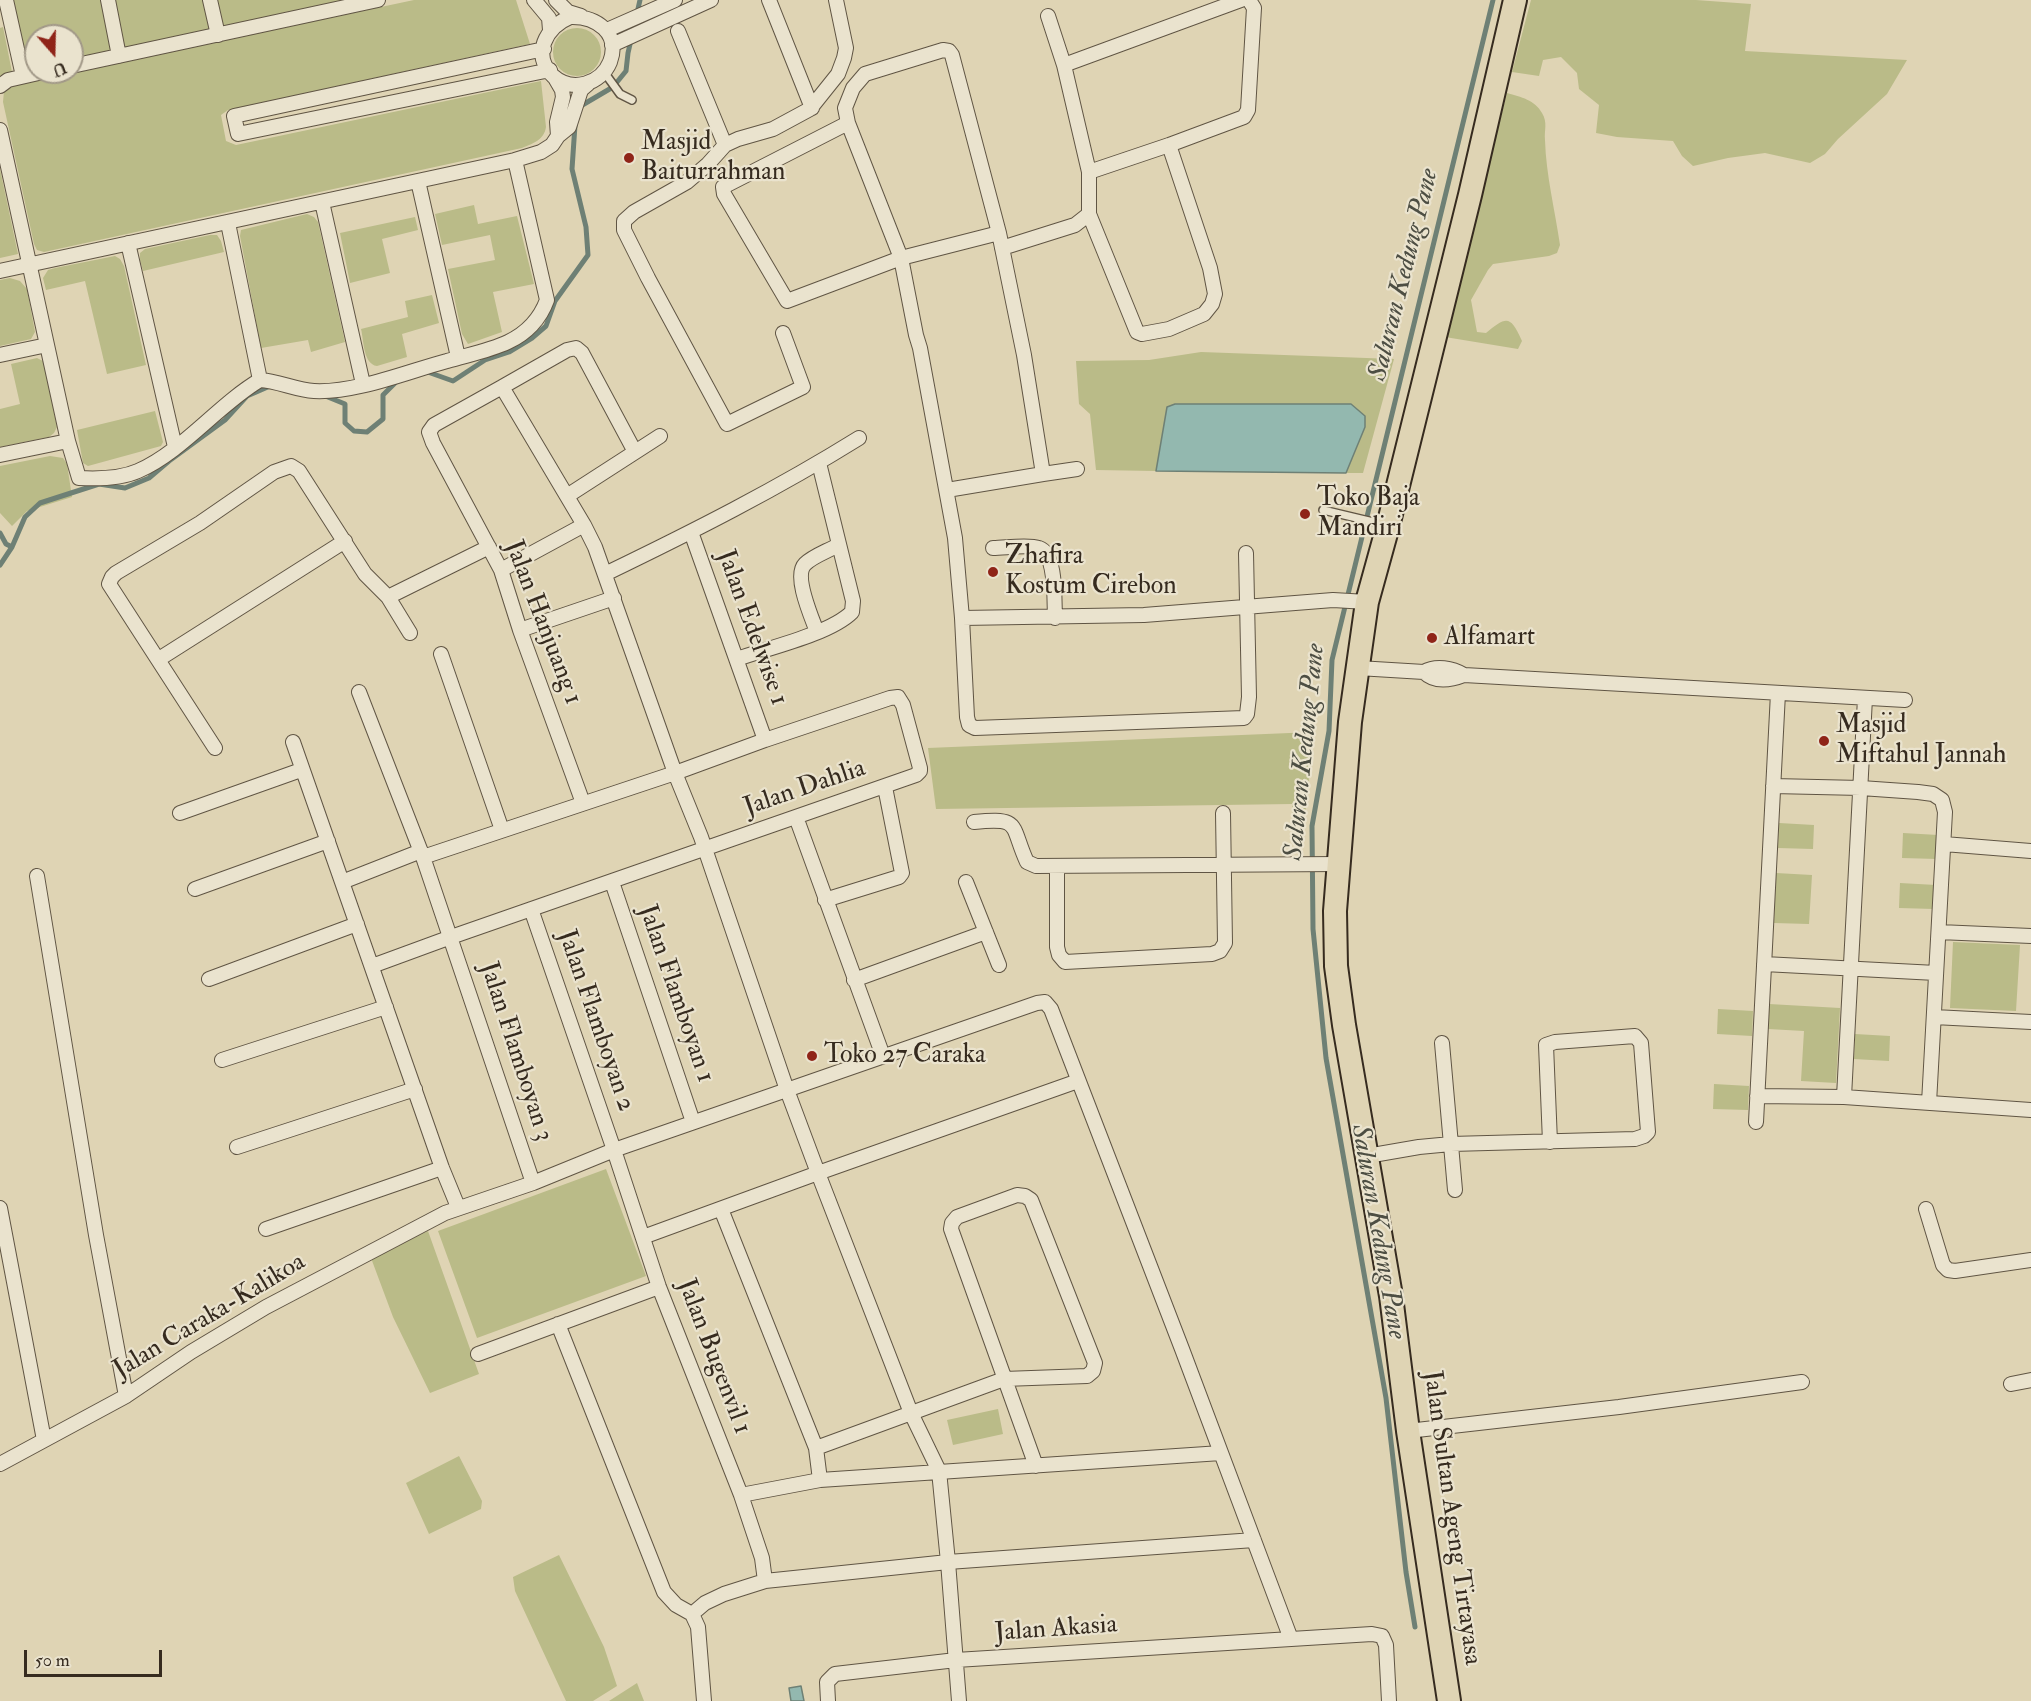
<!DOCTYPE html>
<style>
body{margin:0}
#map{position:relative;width:2031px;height:1701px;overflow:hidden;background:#dfd4b4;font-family:"IM FELL Double Pica",serif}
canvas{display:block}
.north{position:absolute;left:24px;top:24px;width:60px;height:60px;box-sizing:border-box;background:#eae3ce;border:2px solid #a29988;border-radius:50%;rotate:160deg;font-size:16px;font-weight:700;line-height:24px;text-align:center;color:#362b1f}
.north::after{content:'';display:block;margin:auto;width:21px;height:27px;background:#8f2418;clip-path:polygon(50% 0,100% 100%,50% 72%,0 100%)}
.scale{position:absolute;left:24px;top:1650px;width:138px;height:27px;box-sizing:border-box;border:3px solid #362b1f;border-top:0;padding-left:8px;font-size:18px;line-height:21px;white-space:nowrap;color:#362b1f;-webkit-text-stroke:4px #eae3ce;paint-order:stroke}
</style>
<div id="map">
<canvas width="2031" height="1701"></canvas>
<div class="north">U</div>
<div class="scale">50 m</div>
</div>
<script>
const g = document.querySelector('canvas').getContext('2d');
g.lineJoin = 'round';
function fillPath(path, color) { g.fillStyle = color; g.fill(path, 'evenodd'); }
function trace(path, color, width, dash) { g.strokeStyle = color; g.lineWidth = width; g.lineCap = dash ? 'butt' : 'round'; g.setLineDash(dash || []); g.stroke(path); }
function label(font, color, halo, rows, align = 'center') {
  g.font = font + ' "IM FELL Double Pica",serif'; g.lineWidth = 4.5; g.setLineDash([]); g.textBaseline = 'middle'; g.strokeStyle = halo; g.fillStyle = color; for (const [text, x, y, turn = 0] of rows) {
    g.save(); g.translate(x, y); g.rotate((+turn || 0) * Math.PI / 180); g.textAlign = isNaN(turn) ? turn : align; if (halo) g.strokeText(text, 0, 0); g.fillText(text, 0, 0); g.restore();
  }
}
fillPath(new Path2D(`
 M10,0H345L72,60V36H36V68L25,66Z
 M414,0H516L530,44L228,110L221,115L226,141L236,145L541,81L546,127C544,140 534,143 522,148L44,252L37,250L34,244L3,102L4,91L11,85Z
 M1531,0H1696L1751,4L1745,51L1907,60L1887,94L1838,139L1825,154L1810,163L1765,153L1728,158L1693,166L1682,156L1673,141L1617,137L1596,133L1599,105L1579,89L1577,73L1561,57L1543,60L1539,76L1512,72Z
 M3,27L12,72L0,80V28Z
 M553 52a24 24 0 1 1 48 0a24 24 0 1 1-48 0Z
 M1507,93C1521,97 1535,100 1542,113C1548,123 1544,130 1545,140C1546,175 1555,210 1560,245L1557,253L1549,256L1493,264L1488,270L1471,300L1477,332L1486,333C1506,317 1510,314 1522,341L1518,349L1445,337Z
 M0,169L18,254L0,258Z
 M474,205L478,224L517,216L534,284L493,292L502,332L468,344L462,334L448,269L495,260L490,235L442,245L435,214Z
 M307,214L314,217L318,222L345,342L311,352L308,340L261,348L240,236L241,230Z
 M415,217L418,230L382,239L390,273L350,283L340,233Z
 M210,235H217L221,241L224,252L143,271L140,260V253L145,249Z
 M115,256L120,259L124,266L146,365L107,374L85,281L46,290L43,278L48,270L55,268Z
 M10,278L20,281L27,289L35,332L31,339L0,346V280Z
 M432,295L439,323L402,334L407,357L377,366C363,364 364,341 361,329L408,317L405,301Z
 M1201,352L1394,359L1363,473H1346L1365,427V416L1351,404H1175L1167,407L1156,471L1096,470L1090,414L1079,404L1076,361L1149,360Z
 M37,358L43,361L44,364L57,427L54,433L49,437L0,447V409L20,404L11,364Z
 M155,411L163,442L161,446L88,466L83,463L77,430Z
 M50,456L63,458L67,464L72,497L27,511L12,526L0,513V466Z
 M1314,732L1303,834L1292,833V804L936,809L928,748Z
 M1779,823L1814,825L1813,849L1778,848Z
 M1903,833L1938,835L1937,859L1902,858Z
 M1776,873L1812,875L1809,924L1774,923Z
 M1900,883L1936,885L1934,909L1899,908Z
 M1953,942L2020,945L2016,1011L1950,1008Z
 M1769,1004L1840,1008L1836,1083L1801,1081L1804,1031L1768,1029Z
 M1718,1009L1753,1011L1752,1036L1717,1034Z
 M1855,1034L1890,1036L1889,1061L1854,1059Z
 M1714,1084L1749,1086L1748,1110L1713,1109Z
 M606,1169L646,1276L477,1338L438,1231Z
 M428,1231L479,1374L430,1393L393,1317L371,1258Z
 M998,1409L1003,1434L953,1445L947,1420Z
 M459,1456L482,1501L481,1509L429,1534L406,1483Z
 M559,1555L604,1647L617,1686L593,1701H566L515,1591L513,1577Z
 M637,1683L644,1701H609Z`), '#babb88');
const water = new Path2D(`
 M1175,404H1351L1365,416V427L1346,473L1156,471L1167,407Z
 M801,1686L804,1701H791L789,1688Z`);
fillPath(water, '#93b8af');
trace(water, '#6e8075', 1.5);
trace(new Path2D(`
 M579,107L613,87L626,71L628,53L640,0
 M425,371L453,381L485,360L509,352L532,338L546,326L555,301L588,255L586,227L572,169L575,125
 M323,395L345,404V423L354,431L367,432L383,419V395L397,381
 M0,533L6,544L12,547
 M0,565L12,547L25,517L40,503L99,484L125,488L149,478L169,461L225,420L247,396L270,386
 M1415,1627L1406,1572L1386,1398L1326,1058L1313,929L1312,826L1329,731L1332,660L1493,0`), '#6e8075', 5);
const service = new Path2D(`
 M604,72L620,94L632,100
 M1323,510L1386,525`);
const minor = new Path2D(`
 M6,0L23,76
 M108,0L119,56
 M210,0L218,35
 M534,0L549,18L550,30
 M556,0L568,12L581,16
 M769,0L812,108
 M570,17C596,16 621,33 610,62C601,84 572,93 553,76C531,55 546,27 570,17Z
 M607,30L675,0
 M678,31L725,145
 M612,45L711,0
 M544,49L234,116L238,134L550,70
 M1064,65L1241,0
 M72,66L378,0
 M555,78L562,90L563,97L557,122L558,136
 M0,86L8,80L43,72
 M848,123L723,187L724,194L787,301L901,258L999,233
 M0,130L68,441L79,478C98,479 120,479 138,471C182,452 219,404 260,380C278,381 296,390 314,391C356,393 406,372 447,361C467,355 489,351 508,342C527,333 540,319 547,300L515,160L541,152L552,145L558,136L569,127L581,90L588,84
 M1089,172L1169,145L1244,117L1248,110L1254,8L1249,0
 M418,181L458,357
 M322,202L363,384
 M1089,214L1137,332L1142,334L1169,329L1204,314L1212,304L1215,294L1210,268L1169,145
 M228,223L260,380
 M128,243L175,447
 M1002,248L1075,225L1089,214V172L1064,65L1048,16
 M0,271L515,160
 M783,333L803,387L727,424L648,278L624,230V221L634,212L687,182L708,164L725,145L738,139L773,129L810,109L838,74L844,58L846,48L836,0
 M0,355L47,345
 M502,387L567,350L576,348L582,353L635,452
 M0,455L68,441
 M1043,474L1077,469
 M947,490L1043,474L1024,355L999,233L952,55L949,51L943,50L865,74L853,88L845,108L848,123L901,258L916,335L920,348L955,538L962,618L967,717L969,725L975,728L1244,718L1247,714L1249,697L1246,553
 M567,496L660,436
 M584,525L595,547L675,773L701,837L787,1090L818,1173L911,1413L939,1471L948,1562L959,1701
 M691,532L765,740
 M993,548C1005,548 1028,544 1039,548C1057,554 1054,601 1055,618
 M501,570L584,525L502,387L434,425L429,432L433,443L501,570L520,630L583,803
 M605,574C692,532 777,489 859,438
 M388,597L489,547
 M962,618L1144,615L1333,600L1367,602
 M520,630L614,598
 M817,632C812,618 793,576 805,564C813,556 828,551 838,545
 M441,654L502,830
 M159,659L345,541
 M737,659C768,648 830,634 852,612L853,601L819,463
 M1358,668L1424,672C1435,683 1451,680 1464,675L1905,700
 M1424,672C1436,665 1452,668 1464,675
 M359,692L423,857
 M293,742L342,882
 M215,748L109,584L112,577L116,573L200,523L274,472L291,466L299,471L365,574L388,597L410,633
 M1773,786L1861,788L1918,792L1933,794L1942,800L1945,812L1929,1103
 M180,813L301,770
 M796,817L883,1056
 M974,822C1022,817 1010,825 1027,862L1036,866L1339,864
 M1944,844L2031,851
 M421,851L342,882L442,1168L458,1207
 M1057,866V947L1059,955L1065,962L1212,954L1220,951L1225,943L1223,813
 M37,876L96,1235L126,1396
 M612,882L693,1122
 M966,882L999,965
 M195,889L328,841
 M825,900L899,877L902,873L885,787
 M531,909L614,1150L659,1287L741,1495L762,1558L765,1581
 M1939,932L2031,936
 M1764,964L1936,973
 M372,966L451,937L916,775L920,771V768L903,705L898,697L890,698L765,740L675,773L423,857L533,1183
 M209,979L357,924
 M854,980L986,932
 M1934,1017L2031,1022
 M1442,1043L1455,1190
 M222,1060L386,1007
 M1757,1096L1844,1097L2031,1110
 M1844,1097L1865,698
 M1756,1122L1778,693
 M237,1147L415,1089
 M1367,1156L1419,1147L1451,1144L1635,1139L1644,1136L1648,1132L1641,1043L1635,1036L1555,1042L1546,1045L1550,1142
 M0,1208L44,1440
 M721,1209L816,1448L820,1480
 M1926,1209L1943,1265L1948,1270L1955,1271L2031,1260
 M266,1229L442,1168
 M643,1237L818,1173L1078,1081
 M558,1324L664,1592L676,1605L692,1614L698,1627L704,1701
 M478,1354L659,1287
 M2011,1384L2031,1380
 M1408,1431L1619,1407L1802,1382
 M816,1448L1004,1379L1087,1376L1093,1371L1095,1363L1031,1200L1025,1196L1017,1195L957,1217L952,1223L951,1229L1036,1466
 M0,1464L126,1396L191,1352L266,1307L445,1213L533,1183L614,1150L1037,1003L1045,1002L1051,1009L1182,1349L1291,1639L1372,1634L1382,1636L1386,1645L1389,1701
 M741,1495L820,1480L1221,1453
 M692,1614L705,1603L724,1594L765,1581L948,1562L1254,1540
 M828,1701L827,1682L835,1674L956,1660L1291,1639`);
const primary = new Path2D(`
 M1449,1701L1408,1431L1391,1296L1344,1025L1336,966L1335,911L1350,722L1367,602L1388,526L1470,195L1515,0`);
trace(service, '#605544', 10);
trace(minor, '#605544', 16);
trace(primary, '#362b1f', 26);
trace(service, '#eae3ce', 7);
trace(minor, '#eae3ce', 14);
trace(primary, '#dfd4b4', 22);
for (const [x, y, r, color] of [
 [629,158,6,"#8f2418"],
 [1305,514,6,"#8f2418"],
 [993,572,6,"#8f2418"],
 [1432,638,6,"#8f2418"],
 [1824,741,6,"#8f2418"],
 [812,1056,6,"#8f2418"]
]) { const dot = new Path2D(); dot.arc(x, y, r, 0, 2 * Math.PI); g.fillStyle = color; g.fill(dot); trace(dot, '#eae3ce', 2); }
label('26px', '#362b1f', '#eae3ce', [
 ["Masjid",641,143],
 ["Baiturrahman",641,173],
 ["Toko Baja",1317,499],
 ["Mandiri",1317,529],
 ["Zhafira",1005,557],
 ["Kostum Cirebon",1005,587],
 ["Alfamart",1444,638],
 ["Masjid",1836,726],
 ["Miftahul Jannah",1836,756],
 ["Toko 27 Caraka",824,1056]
], 'left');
label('26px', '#362b1f', '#eae3ce', [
 ["Jalan Hanjuang 1",542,623,69],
 ["Jalan Edelwise 1",751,628,70],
 ["Jalan Dahlia",805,789,-19],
 ["Jalan Flamboyan 1",675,994,71],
 ["Jalan Flamboyan 2",595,1021,71],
 ["Jalan Flamboyan 3",515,1052,72],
 ["Jalan Caraka-Kalikoa",210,1317,-31],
 ["Jalan Bugenvil 1",713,1357,69],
 ["Jalan Sultan Ageng Tirtayasa",1451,1518,82],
 ["Jalan Akasia",1056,1630,-4]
]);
label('italic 27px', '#4d4e43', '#eae3ce', [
 ["Saluran Kedung Pane",1405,275,-76],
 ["Saluran Kedung Pane",1306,752,-84],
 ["Saluran Kedung Pane",1377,1232,80]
]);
</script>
